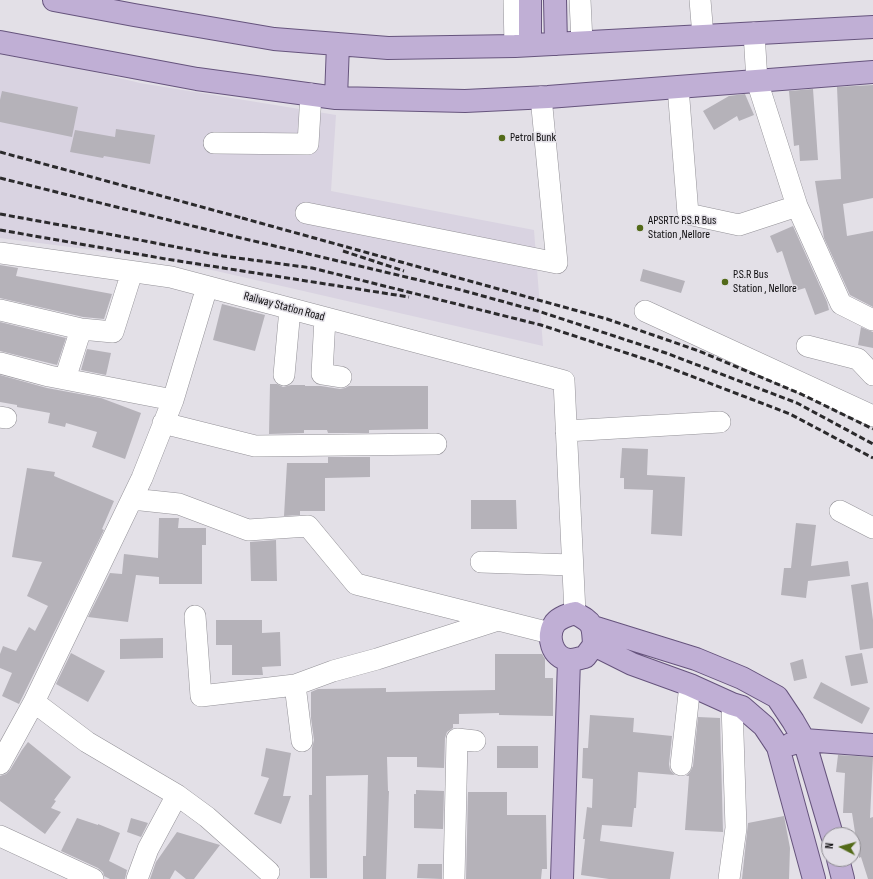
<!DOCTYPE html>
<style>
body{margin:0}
#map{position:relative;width:873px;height:879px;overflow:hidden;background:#e3e0e7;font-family:"Sofia Sans Condensed",sans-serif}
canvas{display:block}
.north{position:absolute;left:821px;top:827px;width:40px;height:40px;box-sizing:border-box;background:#e3e0e7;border:1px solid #8d8b90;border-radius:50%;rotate:276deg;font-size:11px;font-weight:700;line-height:16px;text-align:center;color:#0d0c0e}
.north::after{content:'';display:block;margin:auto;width:14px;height:18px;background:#536a19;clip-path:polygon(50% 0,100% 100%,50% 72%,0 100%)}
</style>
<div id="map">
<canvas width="873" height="879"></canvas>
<div class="north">N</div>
</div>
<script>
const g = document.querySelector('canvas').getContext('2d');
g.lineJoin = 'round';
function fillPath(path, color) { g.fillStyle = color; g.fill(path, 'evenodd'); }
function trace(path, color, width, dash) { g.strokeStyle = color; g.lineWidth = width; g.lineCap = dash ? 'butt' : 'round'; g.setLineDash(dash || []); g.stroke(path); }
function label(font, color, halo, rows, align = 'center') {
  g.font = font + ' "Sofia Sans Condensed",sans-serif'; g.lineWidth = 3; g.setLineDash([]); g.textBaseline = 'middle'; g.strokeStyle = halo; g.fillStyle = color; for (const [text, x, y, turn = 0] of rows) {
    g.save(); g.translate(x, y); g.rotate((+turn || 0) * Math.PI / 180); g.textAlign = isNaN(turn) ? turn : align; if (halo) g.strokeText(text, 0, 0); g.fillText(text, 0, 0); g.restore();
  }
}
fillPath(new Path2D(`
 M0,49L140,83L336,115L331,191L534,230L543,346L164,259L0,238Z`), '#d9d3e1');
fillPath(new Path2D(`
 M873,85V198L843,204L847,236L873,231V307L850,295L824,238L815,181L841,179L837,87Z
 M813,89L818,160L800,161L799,145L794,146L789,91Z
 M2,91L78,107L72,137L0,122V100Z
 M745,94L754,115L739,121L737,116L714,130L703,111L729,96Z
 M116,129L155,135L150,164L104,156L103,158L70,152L75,130L115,137Z
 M793,226L827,302L829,310L815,315L805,288L795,291L782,251L777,253L770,236Z
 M0,265L18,268L16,276L112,294L104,319L83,317L0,298Z
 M643,269L685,281L681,293L640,281Z
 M222,304L265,315L255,351L213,340Z
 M0,322L66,338L57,365L0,351Z
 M861,327L873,332V348L858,345Z
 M87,349L111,353L106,375L81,370Z
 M0,375L47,388L101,398L141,413L125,459L92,447L97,432L66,423L65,427L48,423L50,413L17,407V405L0,402Z
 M270,384H277L283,387L291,385H305V386H321L340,389L345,388L349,386H428V429L369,430V433H328L327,430H304V433L269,434Z
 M622,448L648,449L647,475L685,477L682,536L651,534L653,490L624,489V478H620Z
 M328,457H370V477L325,478V511H300V515L284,516L287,463H328Z
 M27,468L55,472L54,476L114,501L102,529L104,530L19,704L2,696L12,673L0,668V654L3,646L16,651L29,627L35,631L48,606L27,596L42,562L12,557Z
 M471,500H516L517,529H471Z
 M159,518H179L178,528H206V545H202V584H159V577L136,575L128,622L88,617L110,573L122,574L124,554L158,558Z
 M796,523L816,525L811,566L848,561L850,576L808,581L806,598L781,595L784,568H791Z
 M276,540L277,581H251L250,542Z
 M868,582L873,620V648L860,650L851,585Z
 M216,620H262V633L280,632L281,666L262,667L263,675H232V645H216Z
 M163,638V658L120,659V639Z
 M71,653L105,671L88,702L56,684Z
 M862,653L868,683L851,686L845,656Z
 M495,654H542L545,659V678H553V716L499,715V713L459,714V724H453V728L447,732L445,738L444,768L417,767V757H387L388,791H389L386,879H363V856H366L368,775L326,776L327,878H310L309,795H312V748L314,740L311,718V692L318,689L386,688V692L495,690Z
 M803,659L807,678L794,681L790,663Z
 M821,682L870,708L862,724L813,698Z
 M590,715L634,718L633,732L672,736L669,764L670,770L675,775L638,772L636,808H634L632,827L602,825L600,841L674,852L670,879H609L581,875L585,839H583L587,807L592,808L593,779L582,778L583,748H588Z
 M698,717L720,718L723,832L685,830L689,776H686L690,772L693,766Z
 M28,742L71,777L54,800L56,801L51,808L61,812L45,834L0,801V776L6,774L10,770L22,750Z
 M497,746H538V768H497Z
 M266,748L291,753L283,796H291L281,824L254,814L269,778L261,776Z
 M838,755L873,757L870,818L873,817V879H868L861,857L859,858L852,813H843L845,773L836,772Z
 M416,790L444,791L443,829L414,828V794H416Z
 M468,792H507V815H546L547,869H542L541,879H466Z
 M784,816L790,848L789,879H742L748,823Z
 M77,818L98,825V824L120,833L109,861L127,870L125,879H110L104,876L103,872L98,868L61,851Z
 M131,818L148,823L141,837L127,832Z
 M177,832L220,845L194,879H186L175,870L170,879H150L156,862Z
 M418,864H442V879L417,878Z`), '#b5b2b9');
const minor = new Path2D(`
 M514,0L515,46
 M580,0L582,42
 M700,0L703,36
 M678,87L688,214L739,225L797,206L757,81L754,33
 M214,143L308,144L311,94
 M797,206L841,304L873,320
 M306,213L557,263L541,97
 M0,253L171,277L564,381L575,613
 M0,310L81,329
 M645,311L873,416
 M325,318L322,374L341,377
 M807,346L858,359L873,375
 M0,363L49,376L173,400
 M284,375L290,309
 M65,379L81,329L113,332L132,272
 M0,417L6,418
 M163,423L255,446L436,444
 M566,431L720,422
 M132,499L179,504L248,530L308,526L356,584L550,633
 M840,511L873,528
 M481,562L572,565
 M195,616L201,696L295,685L333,671L377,659L498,620
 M295,685L302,741
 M34,702L87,742L177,795L207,817L269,872
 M0,764L34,702L142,478L173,400L207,287
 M681,765L690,685
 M0,836L93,879
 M137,879L148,849L177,795
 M454,879L457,739L475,741
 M729,879L736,828L732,704`);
const major = new Path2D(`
 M54,0L134,15L274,39L388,48L515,46L873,27
 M555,0L556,44
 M0,42L197,79L336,98L465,101L548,97L873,72
 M530,45V0
 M336,98L338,44
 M575,613C593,623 593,624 594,645L585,657C580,658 574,660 569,660C552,658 546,636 555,623C560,617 568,615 575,613Z
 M593,627L696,659L742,678L777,697L793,721L804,740L832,835
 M594,645L632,664L690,685L732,704L742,707L764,726L778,747L814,879
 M791,744L804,740L873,745
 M838,859L843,879
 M562,879L569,660`);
trace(minor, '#949298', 22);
trace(major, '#66547d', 24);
trace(minor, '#fff', 21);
trace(major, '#c0afd5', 22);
trace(new Path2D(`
 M0,152L246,219
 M0,178L241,238L461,290L541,312L666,353L797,403L873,444
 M0,214L77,228L223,256L312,268L541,325L657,363L790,414L873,458
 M242,218L607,319L699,351L801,394L873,429
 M0,230L166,259L409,297
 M343,251L404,271`), '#2b2a2c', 3, [6, 3]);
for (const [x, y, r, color] of [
 [502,138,4,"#536a19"],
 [640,228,4,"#536a19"],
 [725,282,4,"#536a19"]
]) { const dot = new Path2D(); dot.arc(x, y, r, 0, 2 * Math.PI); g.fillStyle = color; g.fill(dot); trace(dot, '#e3e0e7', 1.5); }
label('12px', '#0d0c0e', '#e3e0e7', [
 ["Petrol Bunk",510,138],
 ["APSRTC P.S.R Bus",648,221],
 ["Station ,Nellore",648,235],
 ["P.S.R Bus",733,275],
 ["Station , Nellore",733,289]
], 'left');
label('12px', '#0d0c0e', '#e3e0e7', [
 ["Railway Station Road",284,307,15]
]);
</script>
